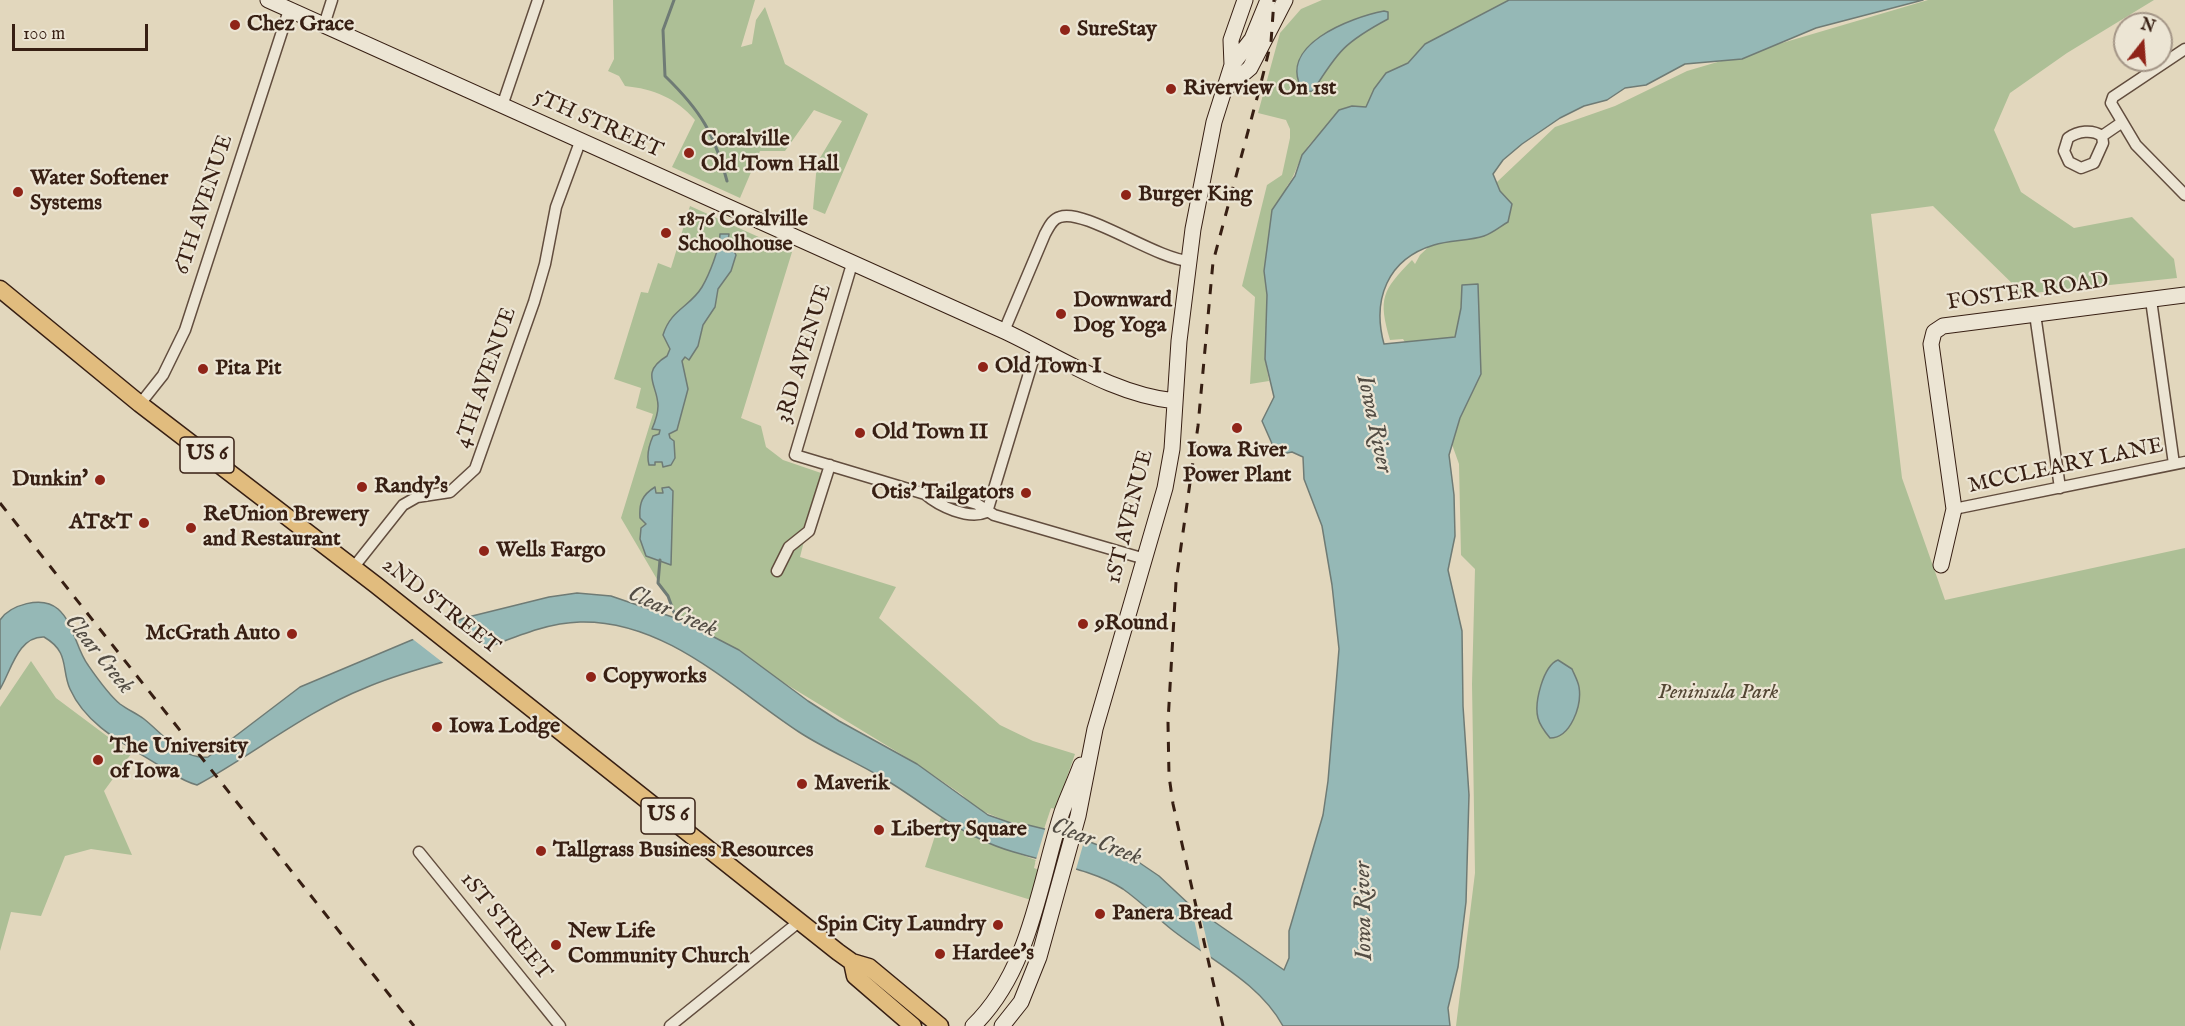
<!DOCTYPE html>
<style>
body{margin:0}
#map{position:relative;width:2185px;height:1026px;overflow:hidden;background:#e2d7bd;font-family:"IM FELL English",serif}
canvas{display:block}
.north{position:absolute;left:2113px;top:12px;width:60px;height:60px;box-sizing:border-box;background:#ece5d4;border:2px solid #a49687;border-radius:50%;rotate:17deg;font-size:16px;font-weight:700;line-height:24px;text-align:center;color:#371f13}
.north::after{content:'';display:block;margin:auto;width:21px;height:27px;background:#8f2418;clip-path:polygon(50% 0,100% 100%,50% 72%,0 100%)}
.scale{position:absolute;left:12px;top:24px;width:136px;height:27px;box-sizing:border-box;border:3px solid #371f13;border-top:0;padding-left:8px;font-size:18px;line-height:21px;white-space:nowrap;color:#371f13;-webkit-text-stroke:4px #ece5d4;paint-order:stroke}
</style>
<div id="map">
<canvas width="2185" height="1026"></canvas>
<div class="north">N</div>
<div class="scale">100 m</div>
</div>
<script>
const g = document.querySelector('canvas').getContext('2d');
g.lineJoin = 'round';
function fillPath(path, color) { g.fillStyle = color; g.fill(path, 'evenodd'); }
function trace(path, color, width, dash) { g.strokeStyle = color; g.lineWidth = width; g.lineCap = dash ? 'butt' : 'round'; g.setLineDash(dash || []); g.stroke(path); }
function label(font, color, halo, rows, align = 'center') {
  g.font = font + ' "IM FELL English",serif'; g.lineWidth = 4.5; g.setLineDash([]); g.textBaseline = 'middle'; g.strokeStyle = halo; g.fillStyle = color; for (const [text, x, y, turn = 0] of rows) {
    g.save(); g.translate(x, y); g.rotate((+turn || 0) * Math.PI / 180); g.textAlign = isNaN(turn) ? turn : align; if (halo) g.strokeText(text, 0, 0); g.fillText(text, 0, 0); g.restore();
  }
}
fillPath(new Path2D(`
 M613,0H755L741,47L752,44L756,20L765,7L785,64L868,114L825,214L813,209L817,163L842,121L814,110L785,151H760L740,198L672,167L695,120C676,98 654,89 625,86L619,76L608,71L614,59Z
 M1322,0H1509L1425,44L1408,63L1386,74L1374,89L1366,107L1352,106C1336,119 1311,138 1302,156C1296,167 1295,176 1287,186L1264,271L1267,295L1265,359L1269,381L1250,384L1255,297L1242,286L1267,185L1282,175L1290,138V129L1286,120L1258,113L1280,33L1301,9Z
 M1928,0H2154L2067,53L2010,93L1994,130L2021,192L2074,228L2132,217L2174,259L2177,278L2023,294L1933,206L1871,214L1902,478L1945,600L2185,548V1026H1456L1475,873L1472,684L1475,569L1461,555L1459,464L1429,380L1403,339L1390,340C1378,298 1382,291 1412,260L1415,264L1420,255L1555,127L1615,106L1687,71Z
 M690,206L792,252L741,418L761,426L766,447L783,460L821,473L800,557L896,587L879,618L1000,725L1033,741L1075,754L1056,809L1051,808L1044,829L1014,824L977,809L961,794L917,764L681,620L621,518L653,414L636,408L641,388L614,379L641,292L648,293L658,263L671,268Z
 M31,661L56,698L131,754L104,791L132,855L91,849L65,856L41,916L11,912L0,951V707Z
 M941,817L983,841L1036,860L1034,868L1039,870L1031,900L925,867Z`), '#adbf96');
const water = new Path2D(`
 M1509,0H1923L1816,28L1742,59L1685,64L1646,85L1625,88L1607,100L1584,106L1560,118L1522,144L1503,160L1493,174L1500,191L1512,204L1508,222C1501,226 1493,233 1484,236C1469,241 1450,240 1434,245C1387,259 1372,300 1384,344L1455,337L1461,308L1462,285L1478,284L1481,374L1460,418L1449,455L1454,495L1455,536L1448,570L1462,631L1463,706L1469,795L1466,902L1458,967L1448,1008L1450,1026H1283C1259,982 1210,960 1171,929C1155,916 1140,901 1123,889C1085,864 1025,861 982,840C946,824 916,797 881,777C854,761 825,749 799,732C732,688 666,620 580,622C544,623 511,639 478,651C441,664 401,672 365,688C305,712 254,754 197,785C182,781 174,774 160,766C127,745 87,727 70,689C61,669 70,652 44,637C18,636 11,671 0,689V620C10,605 42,595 58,609C74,623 76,649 88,665C97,678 108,694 120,704C128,710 136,713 144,719C163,734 182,760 208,757L300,687L464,618L549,597L577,593L611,596L681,620L739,650L808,701L839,721L917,764L988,815L1014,824L1028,825L1077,837L1134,859L1159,876L1190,905L1284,970L1289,958V931L1323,815L1328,781L1339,649L1332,585L1322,526L1304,479L1303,457L1292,452L1277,455L1262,421L1274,397L1265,359L1267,295L1264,271L1272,210L1295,176L1302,155L1339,110L1352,106L1366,107L1374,89L1386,73L1408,63L1425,44Z
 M1384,11L1388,12V19C1345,42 1338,51 1313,91L1304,92C1273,46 1352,17 1384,11Z
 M720,234H729L728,240L736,255L731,271L718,289L715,307L703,325L698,346L689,360L685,357L682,361L688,389L677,430L669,434L670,438L674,441L675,458L671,465L663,467L662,462H655V465H649C646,454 649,445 653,436L659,434L660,430L652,429C655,422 658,414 658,406C658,385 639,373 667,356L670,349L663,335C671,309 690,307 702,287C709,275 720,248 720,234Z
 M655,487L656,493H663L662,488L669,487L673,491L671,565L646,556L640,539L641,528L646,524L640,518C639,503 642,495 655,487Z
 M1558,660L1572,669C1574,674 1578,681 1579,687C1582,705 1571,738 1550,738C1545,732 1540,726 1538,718C1534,703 1543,666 1558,660Z`);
fillPath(water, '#95b8b6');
trace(water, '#6f7b75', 1.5);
fillPath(new Path2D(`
 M452,620L490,649L446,665L410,637Z
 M1046,826L1085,838L1075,873L1035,863Z
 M1190,901L1199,908L1212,962L1202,956Z`), '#e2d7bd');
trace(new Path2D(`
 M674,0L663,30L665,76C701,111 714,133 727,181
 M660,560L658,583L668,596L676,618`), '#6f7b75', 3);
const street = new Path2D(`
 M324,25L332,0
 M2185,49L2113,97L2111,103L2136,145L2185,195
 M502,106L538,0
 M2102,136C2092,129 2078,131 2068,138L2064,151L2069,162L2081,168L2094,163L2103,143L2102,136L2121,123
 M852,264L795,455L925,494L957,498L977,504L994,515L1145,559
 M2151,300L2174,464
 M2035,314L2060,488
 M1004,331L1045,234C1049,227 1052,219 1060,217C1084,208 1156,259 1189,261
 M140,404L163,375L185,330L289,10
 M925,494C939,506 968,520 987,512
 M1954,509L2185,462
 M987,512L1037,347
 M353,568L403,505L417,497L450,492L475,469L534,302L545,264L556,207L580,142
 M777,571L789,547L809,531L830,465
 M419,852L560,1026
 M670,1026L800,921`);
const secondary = new Path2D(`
 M268,0L1004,331C1058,356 1114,395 1175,401
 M1232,65L1252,39L1268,0
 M1224,90L1250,68L1285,0
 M1941,565L1954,509L1931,344L1934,332L1943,326L2185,295
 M973,1026C1030,971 1039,884 1062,812C1068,796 1075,781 1081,765
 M1002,1026L1021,1002L1039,957L1078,816L1095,729L1165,488L1172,449L1179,341L1193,229L1214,122L1232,65L1231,40L1245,0`);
const primary = new Path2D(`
 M0,289L140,404L376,585L838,952L852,962L869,967L940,1026
 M852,962L855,976L913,1026`);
trace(street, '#624d3e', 13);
trace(secondary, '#371f13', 17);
trace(primary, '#371f13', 19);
trace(street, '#ece5d4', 10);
trace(secondary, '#ece5d4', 15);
trace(primary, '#e1bc7e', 16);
trace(new Path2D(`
 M0,503L414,1026
 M1223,1026L1173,804L1169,776L1168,722L1176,582L1198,426L1213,262L1261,83L1271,42L1274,0`), '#371f13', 3, [10, 10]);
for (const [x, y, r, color] of [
 [235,25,6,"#8f2418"],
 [1065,30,6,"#8f2418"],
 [1171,89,6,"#8f2418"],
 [689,153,6,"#8f2418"],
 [18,192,6,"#8f2418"],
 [1126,195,6,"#8f2418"],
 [666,233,6,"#8f2418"],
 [1061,314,6,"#8f2418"],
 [983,367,6,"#8f2418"],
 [203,369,6,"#8f2418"],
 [1237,428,6,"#8f2418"],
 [860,433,6,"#8f2418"],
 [100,480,6,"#8f2418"],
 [362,487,6,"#8f2418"],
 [1026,493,6,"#8f2418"],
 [144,523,6,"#8f2418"],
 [191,528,6,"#8f2418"],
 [484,551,6,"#8f2418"],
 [1083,624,6,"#8f2418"],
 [292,634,6,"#8f2418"],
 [591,677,6,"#8f2418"],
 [437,727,6,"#8f2418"],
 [98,760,6,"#8f2418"],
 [802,784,6,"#8f2418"],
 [879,830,6,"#8f2418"],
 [541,851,6,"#8f2418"],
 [1100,914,6,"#8f2418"],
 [998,925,6,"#8f2418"],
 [556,945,6,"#8f2418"],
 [940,954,6,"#8f2418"]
]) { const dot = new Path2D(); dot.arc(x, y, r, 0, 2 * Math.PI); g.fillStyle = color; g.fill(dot); trace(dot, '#ece5d4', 2); }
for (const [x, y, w] of [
 [207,455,54],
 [668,816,54]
]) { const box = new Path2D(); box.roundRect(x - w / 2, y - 18, w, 36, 4.5); g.fillStyle = '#ece5d4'; g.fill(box); trace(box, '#371f13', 1.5); }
label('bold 21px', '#371f13', null, [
 ["US 6",207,455],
 ["US 6",668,816]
]);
label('bold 22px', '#371f13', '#ece5d4', [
 ["Chez Grace",247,25],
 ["SureStay",1077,30],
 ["Riverview On 1st",1183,89],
 ["Coralville",701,140],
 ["Old Town Hall",701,165],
 ["Water Softener",30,179],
 ["Systems",30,204],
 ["Burger King",1138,195],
 ["1876 Coralville",678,220],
 ["Schoolhouse",678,245],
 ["Downward",1073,301],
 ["Dog Yoga",1073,326],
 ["Old Town I",995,367],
 ["Pita Pit",215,369],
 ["Old Town II",872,433],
 ["Iowa River",1237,451,"center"],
 ["Power Plant",1237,476,"center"],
 ["Dunkin'",88,480,"right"],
 ["Randy's",374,487],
 ["Otis' Tailgators",1014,493,"right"],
 ["ReUnion Brewery",203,515],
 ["and Restaurant",203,540],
 ["AT&T",132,523,"right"],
 ["Wells Fargo",496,551],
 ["9Round",1095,624],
 ["McGrath Auto",280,634,"right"],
 ["Copyworks",603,677],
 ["Iowa Lodge",449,727],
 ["The University",110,747],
 ["of Iowa",110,772],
 ["Maverik",814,784],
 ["Liberty Square",891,830],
 ["Tallgrass Business Resources",553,851],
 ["Panera Bread",1112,914],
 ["Spin City Laundry",986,925,"right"],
 ["New Life",568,932],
 ["Community Church",568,957],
 ["Hardee's",952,954]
], 'left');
label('22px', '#371f13', '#ece5d4', [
 ["5TH STREET",598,125,24],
 ["6TH AVENUE",205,205,-72],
 ["FOSTER ROAD",2028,293,-8],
 ["3RD AVENUE",805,354,-73],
 ["4TH AVENUE",487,378,-71],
 ["MCCLEARY LANE",2066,467,-12],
 ["1ST AVENUE",1131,517,-76],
 ["2ND STREET",440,607,38],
 ["1ST STREET",505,927,51]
]);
label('italic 22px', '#544734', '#ece5d4', [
 ["Peninsula Park",1718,693]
]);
label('italic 24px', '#534d44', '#ece5d4', [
 ["Iowa River",1373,424,78],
 ["Clear Creek",672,613,24],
 ["Clear Creek",98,655,51],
 ["Clear Creek",1096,843,21],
 ["Iowa River",1365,911,-91]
]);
</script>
